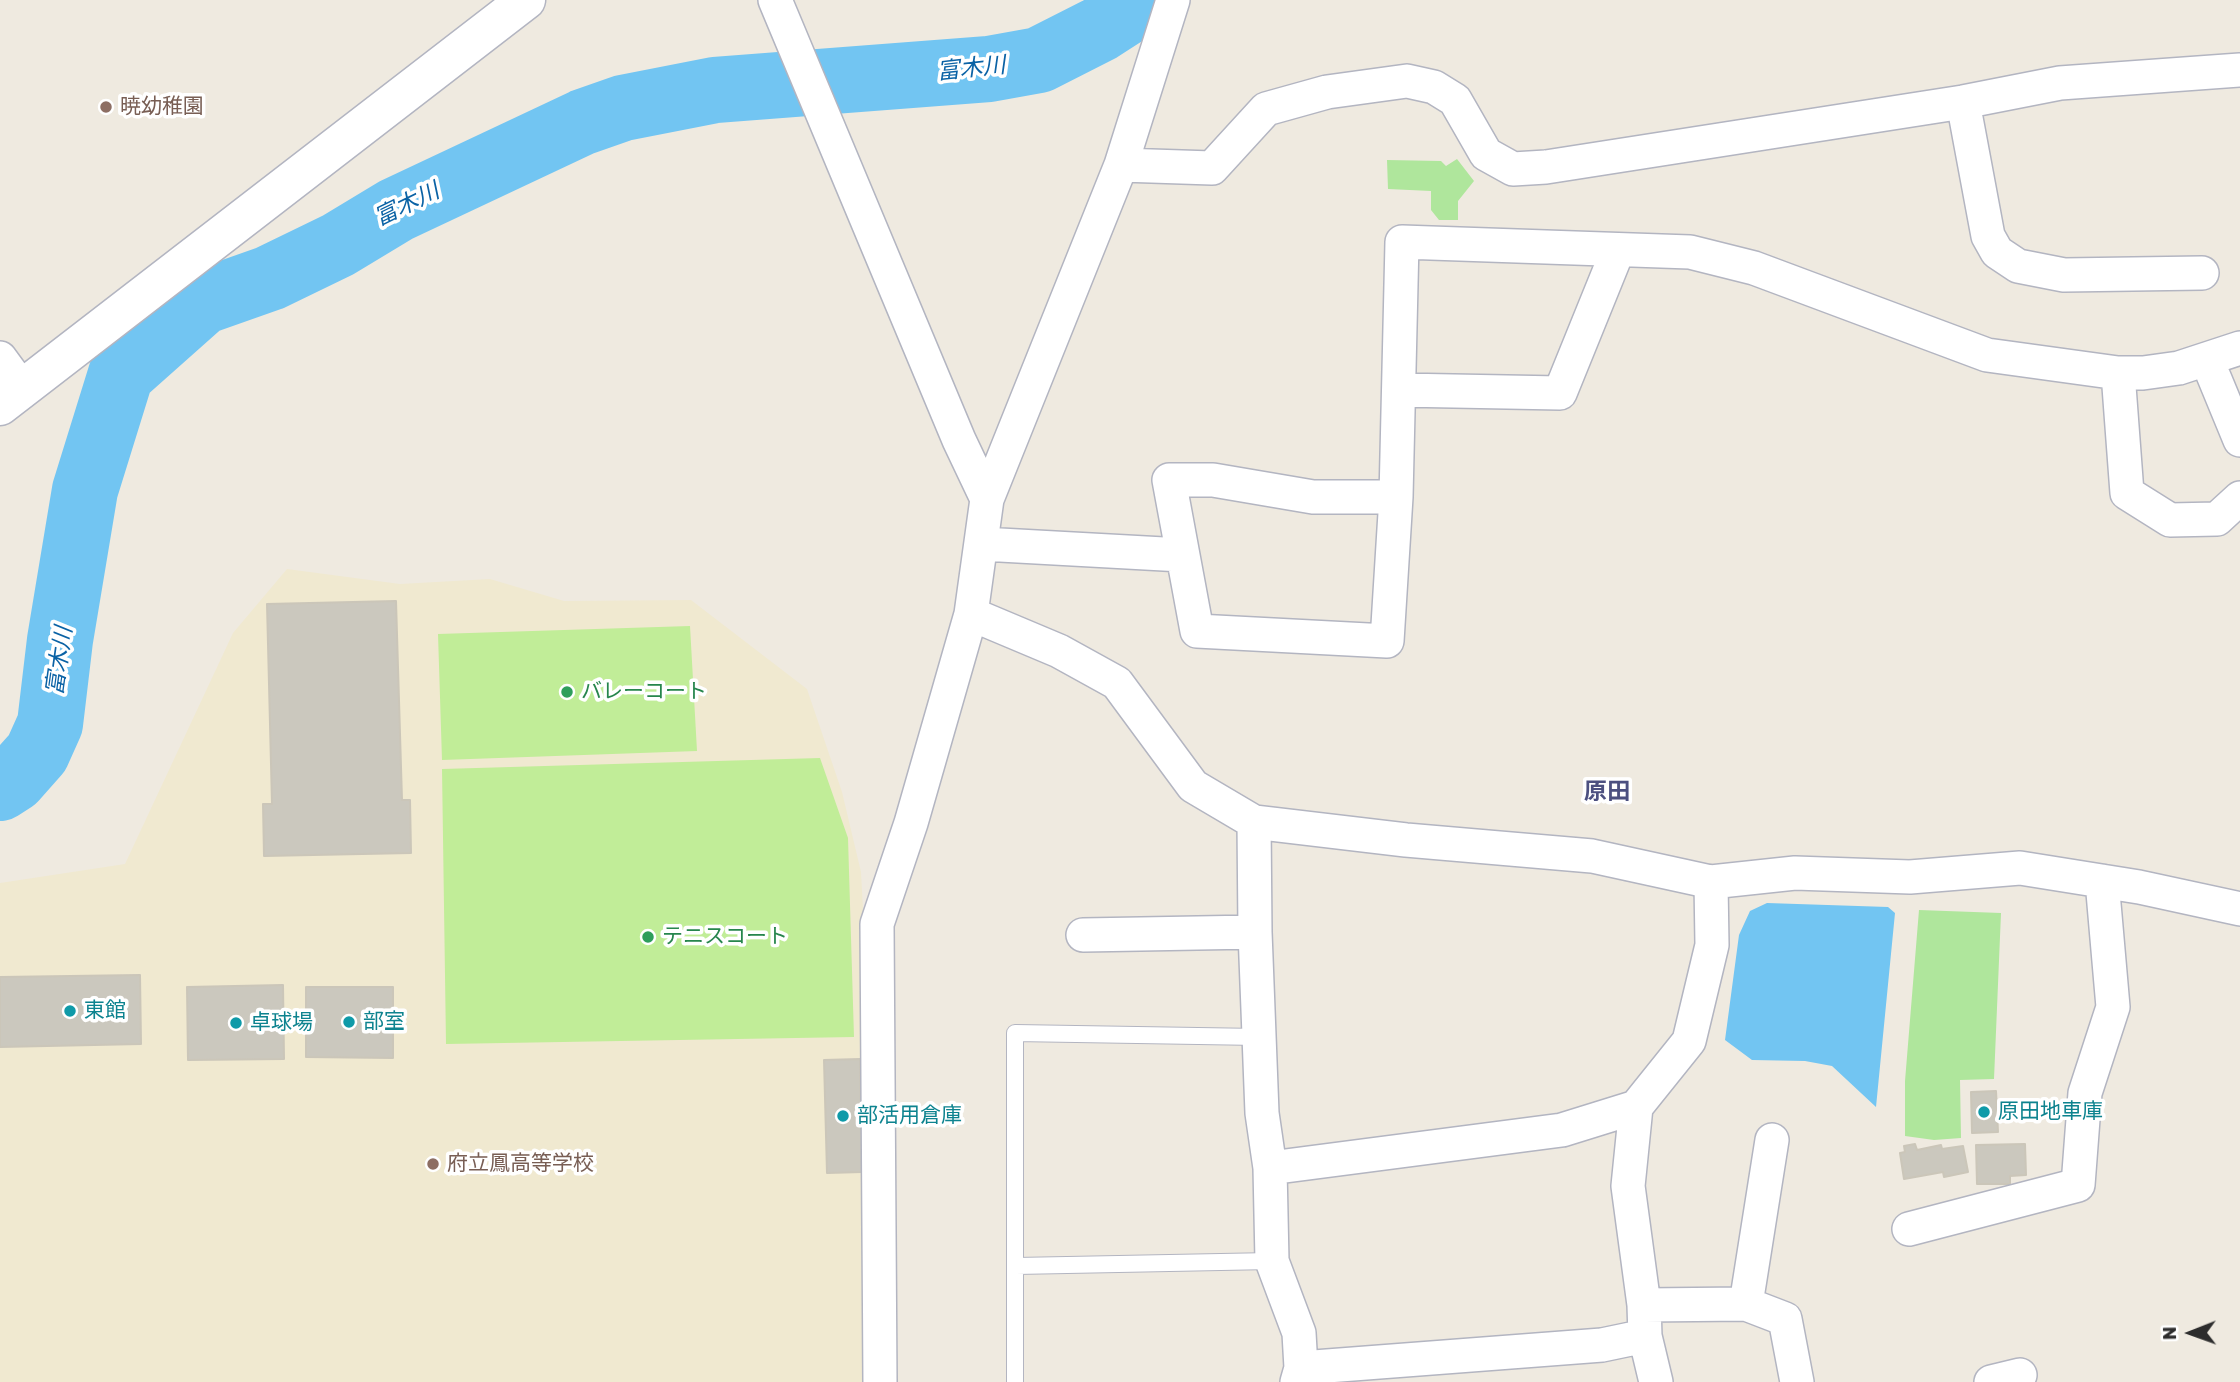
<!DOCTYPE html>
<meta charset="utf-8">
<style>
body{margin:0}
#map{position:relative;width:2240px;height:1382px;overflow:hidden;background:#efeae0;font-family:Rubik,sans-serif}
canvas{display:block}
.north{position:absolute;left:2156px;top:1298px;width:70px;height:70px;-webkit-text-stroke:5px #fff;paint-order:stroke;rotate:269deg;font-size:19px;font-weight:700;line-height:28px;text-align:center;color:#2d2d2d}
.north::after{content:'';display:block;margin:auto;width:24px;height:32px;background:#2d2d2d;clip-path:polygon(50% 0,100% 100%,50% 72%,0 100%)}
</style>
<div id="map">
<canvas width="2240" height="1382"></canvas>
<div class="north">N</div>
</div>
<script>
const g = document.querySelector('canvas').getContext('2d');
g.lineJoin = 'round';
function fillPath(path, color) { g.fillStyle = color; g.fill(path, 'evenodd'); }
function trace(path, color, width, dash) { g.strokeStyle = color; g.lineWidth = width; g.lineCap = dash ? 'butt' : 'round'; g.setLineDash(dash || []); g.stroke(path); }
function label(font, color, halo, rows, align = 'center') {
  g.font = font + ' Rubik,"Noto Sans JP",sans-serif'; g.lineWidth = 7; g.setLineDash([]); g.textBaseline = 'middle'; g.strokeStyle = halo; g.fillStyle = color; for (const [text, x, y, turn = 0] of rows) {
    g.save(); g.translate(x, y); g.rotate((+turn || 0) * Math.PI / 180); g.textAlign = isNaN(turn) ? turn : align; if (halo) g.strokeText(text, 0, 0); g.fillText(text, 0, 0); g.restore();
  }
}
fillPath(new Path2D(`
 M287,569L400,584L490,579L564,601L691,600L807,689L842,792L861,872L865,947L867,1382H0V883L125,864L233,633Z`), '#f0e9d0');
fillPath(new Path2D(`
 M1457,159L1474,181L1458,201V220H1439L1431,210V191L1388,189L1387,160L1441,161L1446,166Z
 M1919,910L2001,913L1994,1079L1960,1080L1961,1138L1934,1140L1905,1136V1081Z`), '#afe69c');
fillPath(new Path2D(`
 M690,626L697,751L442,760L438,634Z
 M820,758L848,838L854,1037L446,1044L442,769Z`), '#c1ed98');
fillPath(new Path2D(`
 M1767,903L1888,907L1895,913L1876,1107L1832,1066L1805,1061L1752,1060L1725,1040L1739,935L1750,911Z`), '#72c5f2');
trace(new Path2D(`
 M0,788L14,779L37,753L50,724L60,640L85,490L121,374L202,302L270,278L338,245L396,210L583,122L623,108L715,90L989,69L1039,60L1100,29L1145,0`), '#72c5f2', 66);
const building = new Path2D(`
 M396,601L402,800H410L411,853L264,856L263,804H272L267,604Z
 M140,975L141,1044L0,1047V977Z
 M283,985L284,1059L188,1060L187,987Z
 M306,987H393V1058L306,1057Z
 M860,1059L862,1172L827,1173L824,1060Z
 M1996,1091L1998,1132L1972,1133L1971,1092Z
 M1915,1144L1917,1150L1941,1145L1942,1149L1963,1146L1968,1172L1944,1177L1943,1172L1904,1179L1900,1153L1905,1152L1904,1146Z
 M2025,1144L2026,1175L2010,1176V1184H1977L1976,1145Z`);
fillPath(building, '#cbc8be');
trace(building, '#cbc6b9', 2);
const lane = new Path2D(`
 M1016,1266L1272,1261
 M1015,1382V1033L1259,1037`);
const street = new Path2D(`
 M775,0L959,440L987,499
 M1963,102L1988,236L1997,252L2018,266L2064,275L2202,273
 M1121,165L1212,168L1266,109L1327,92L1407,81L1434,87L1455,100L1486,154L1513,169L1546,167L1963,102L2060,83L2240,70
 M0,358L22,388
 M2207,360L2240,440
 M2118,373L2127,493L2170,520L2217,519L2240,498
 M1400,390L1560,393L1618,250
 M1396,497L1387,641L1197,631L1169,480H1213L1313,497H1396L1402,242L1690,252L1754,268L1987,355L2118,373H2143L2179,368L2240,348
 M982,544L1182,555
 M971,614L1059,651L1117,683L1193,786L1254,822L1406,840L1592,856L1711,882L1795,873L1910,877L2020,868L2139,887L2240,909
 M1254,822L1255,932L1262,1113L1270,1168L1272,1261L1299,1333L1301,1368L1297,1382
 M1083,935L1255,932
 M1270,1168L1562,1130L1636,1107
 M1909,1229L2078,1185L2085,1093L2113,1007L2102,881
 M1746,1304L1772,1140
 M1644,1305L1746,1304L1785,1319L1797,1382
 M1301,1368L1602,1345L1645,1336
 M880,1382L877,924L911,823L971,614L987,499L1121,165L1173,0
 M1656,1382L1645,1336L1644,1305L1628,1186L1636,1107L1689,1041L1712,945L1711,882
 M1991,1382L2020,1375`);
const secondary = new Path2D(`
 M0,406L526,0`);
trace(lane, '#b3b5c1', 18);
trace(street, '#b3b5c1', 36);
trace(secondary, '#b3b5c1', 41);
trace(lane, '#fff', 16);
trace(street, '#fff', 33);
trace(secondary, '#fff', 38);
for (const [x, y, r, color] of [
 [106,107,7,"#8d6e63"],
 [567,692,7,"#2e9e5b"],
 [648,937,7,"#2e9e5b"],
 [70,1011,7,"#0f9aa8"],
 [349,1022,7,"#0f9aa8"],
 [236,1023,7,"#0f9aa8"],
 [1984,1112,7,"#0f9aa8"],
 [843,1116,7,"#0f9aa8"],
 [433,1164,7,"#8d6e63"]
]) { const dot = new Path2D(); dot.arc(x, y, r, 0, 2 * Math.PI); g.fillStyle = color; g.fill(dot); trace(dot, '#fff', 2.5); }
label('21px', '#785e54', '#fff', [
 ["暁幼稚園",120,107],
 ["府立鳳高等学校",447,1164]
], 'left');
label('21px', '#27864d', '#fff', [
 ["バレーコート",581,692],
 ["テニスコート",662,937]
], 'left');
label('21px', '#0d838f', '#fff', [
 ["東館",84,1011],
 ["部室",363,1022],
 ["卓球場",250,1023],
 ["原田地車庫",1998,1112],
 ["部活用倉庫",857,1116]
], 'left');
label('italic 23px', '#0a62a5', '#fff', [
 ["富木川",971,69,-6],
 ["富木川",407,205,-26],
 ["富木川",60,661,-82]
]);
label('bold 23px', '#4c5080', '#fff', [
 ["原田",1607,792]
]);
</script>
